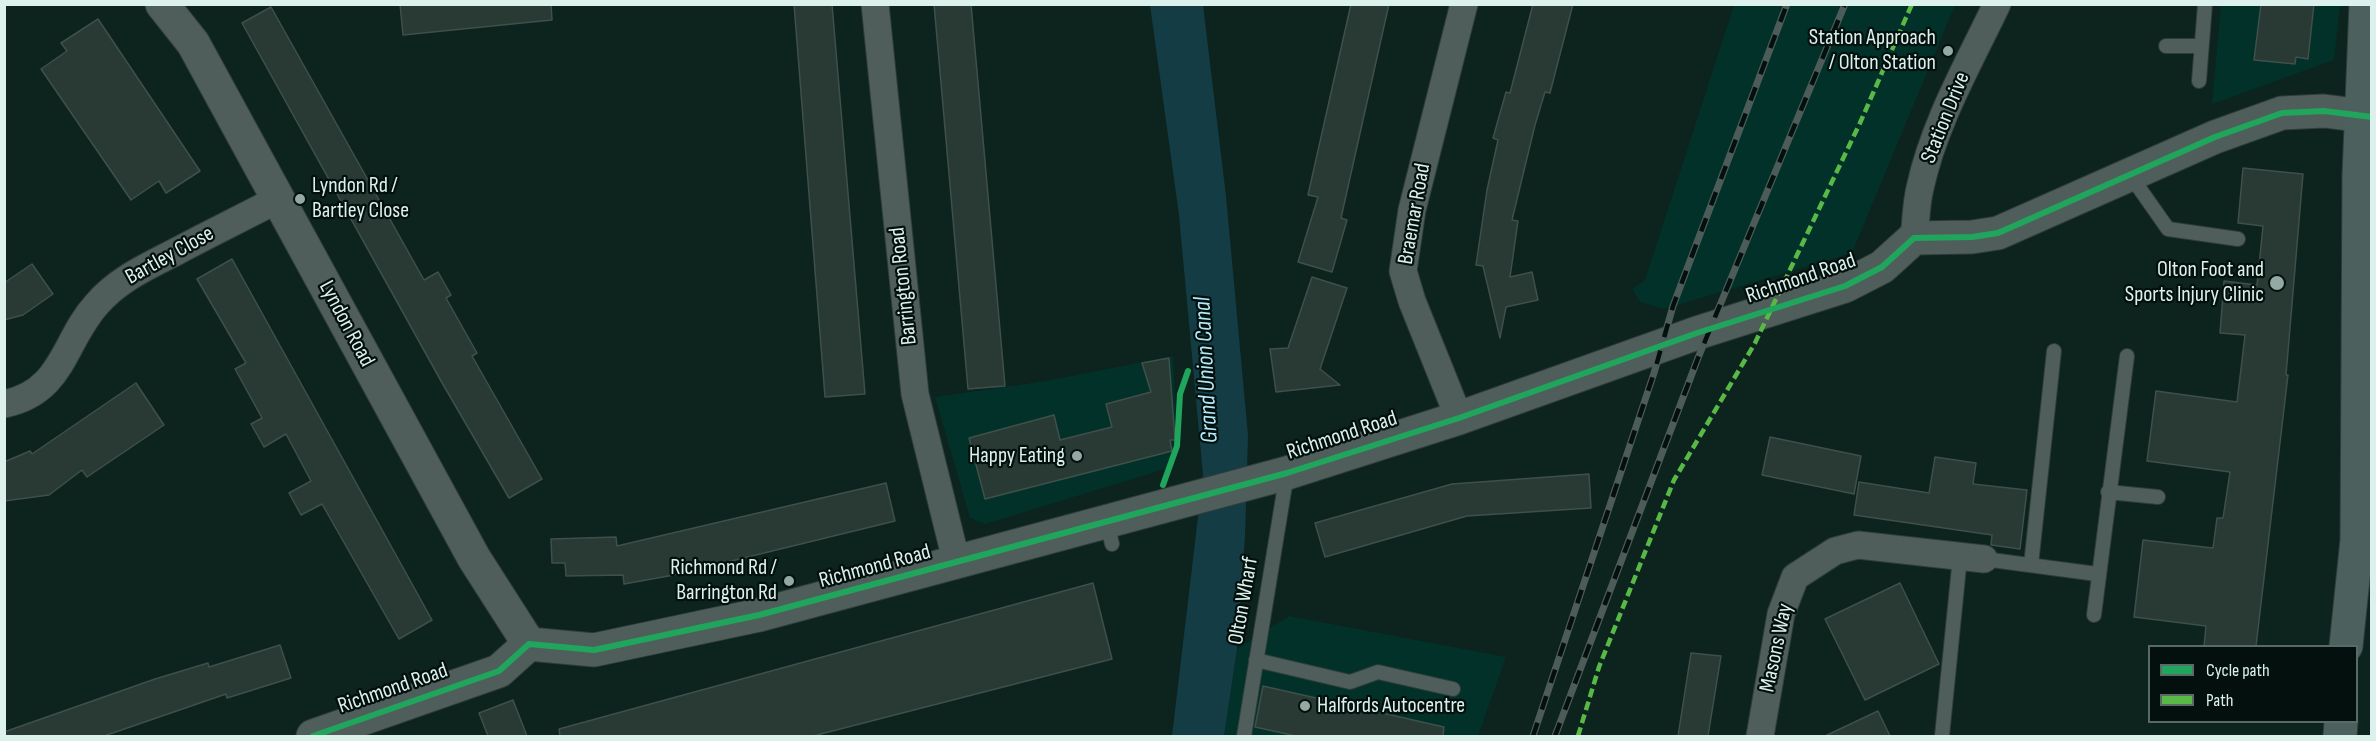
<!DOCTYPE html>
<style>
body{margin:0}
#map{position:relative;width:2376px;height:741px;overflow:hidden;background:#0d231e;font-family:"Sofia Sans Condensed",sans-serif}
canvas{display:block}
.frame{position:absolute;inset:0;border:6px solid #ddf1ec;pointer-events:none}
.legend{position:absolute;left:2148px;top:645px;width:210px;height:78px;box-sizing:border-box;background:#03100d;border:2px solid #5a6a66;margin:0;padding:8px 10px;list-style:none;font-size:18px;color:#ddf1ec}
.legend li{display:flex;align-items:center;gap:12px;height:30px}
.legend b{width:30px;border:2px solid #5a6a66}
</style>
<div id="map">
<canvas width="2376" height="741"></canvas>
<div class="frame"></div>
<ul class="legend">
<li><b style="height:8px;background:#20a55d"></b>Cycle path</li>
<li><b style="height:8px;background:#58b947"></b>Path</li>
</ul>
</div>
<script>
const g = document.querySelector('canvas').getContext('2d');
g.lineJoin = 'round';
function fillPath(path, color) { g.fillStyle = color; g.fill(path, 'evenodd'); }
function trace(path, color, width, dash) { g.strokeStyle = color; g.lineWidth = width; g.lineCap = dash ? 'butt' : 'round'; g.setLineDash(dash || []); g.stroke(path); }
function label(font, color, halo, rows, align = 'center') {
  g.font = font + ' "Sofia Sans Condensed",sans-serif'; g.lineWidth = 4.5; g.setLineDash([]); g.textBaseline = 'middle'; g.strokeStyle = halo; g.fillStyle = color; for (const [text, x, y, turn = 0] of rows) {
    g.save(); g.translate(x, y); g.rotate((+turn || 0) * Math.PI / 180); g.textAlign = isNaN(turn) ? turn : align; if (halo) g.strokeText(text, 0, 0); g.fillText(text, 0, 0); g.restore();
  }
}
fillPath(new Path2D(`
 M1734,5H1955L1852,253L1664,309L1640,302L1632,289L1645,280Z
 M2221,5H2340L2334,60L2212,104Z
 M1173,356L1178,450L1172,467L985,524L970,518L935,397L1046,381Z
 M1289,616L1506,657L1478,736H1224L1237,649Z`), '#023129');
fillPath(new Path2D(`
 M1150,5H1203L1226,196L1248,435L1245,536L1237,649L1224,736H1172L1203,475L1179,215Z`), '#143c45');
const building = new Path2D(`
 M400,4H551L552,20L403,35Z
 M794,4H832L865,394L825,397Z
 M934,4H971L1005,386L968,389Z
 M1351,4H1389L1341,218L1347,220L1332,272L1298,262L1318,197L1308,195Z
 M1533,4H1573L1550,93L1545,92L1535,125L1512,220L1518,221L1510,277L1532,272L1538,300L1506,307L1500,338L1483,266L1476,265L1487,190L1498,140L1493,138L1506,92L1510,93Z
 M2261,4H2314L2308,59L2296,57L2295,64L2254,60Z
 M271,7L424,280L438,272L451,295L446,298L477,353L472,356L542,479L509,498L441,381L242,23Z
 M98,19L200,171L166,193L159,181L131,200L41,69L67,51L61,43Z
 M2243,168L2303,174L2286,375H2288L2256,646H2204L2206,626L2134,617L2143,540L2213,548L2217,518H2223L2230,472L2147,461L2156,391L2237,402L2245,335L2220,333L2224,281L2257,285L2263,226L2238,223Z
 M232,259L432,620L399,639L322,504L301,515L289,493L311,481L286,434L264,447L251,424L262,418L235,369L246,363L197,279Z
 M32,264L53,294L23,315L4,320V283Z
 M1312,277L1347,288L1320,369L1340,385L1276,392L1270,349L1288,348Z
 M1169,358L1175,440H1170L1172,451L985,499L969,438L1054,415L1060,440L1112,427L1106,404L1151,392L1142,363Z
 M136,383L164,425L87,477L82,470L49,495L4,501V462L30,451L32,454Z
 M1770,437L1861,456L1854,494L1762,475Z
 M1935,457L1976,463L1973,484L2027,490L2020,549L1991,545L1992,535L1854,515L1859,482L1929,493Z
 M1589,474L1591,508L1467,516L1325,557L1315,523L1452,484Z
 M886,483L895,521L674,575L624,584L623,575L566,576L565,563H552L551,539L616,537L617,546Z
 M1093,583L1112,659L813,736H560L559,729Z
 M1900,583L1939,664L1865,700L1825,619Z
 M280,645L291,678L227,698L226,694L104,736H5L4,732L155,679L208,663L209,667Z
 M1691,653L1721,656L1708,736H1678Z
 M1263,686L1444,727L1443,736H1296L1255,727Z
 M513,700L527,736H488L479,713Z
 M1878,711L1890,736H1825Z`);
fillPath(building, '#293a34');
trace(building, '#3f504a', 1.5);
const service = new Path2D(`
 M2166,46H2201
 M2199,81L2205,4
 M2130,175L2168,229L2238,239
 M2108,492L2158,497
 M1107,522L1112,544
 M1984,559L2097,574
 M2031,565L2054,351
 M2094,615L2127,356
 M1256,660L1350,682L1378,672L1453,689
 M1244,736L1287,473
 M1942,736L1960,557`);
const minor = new Path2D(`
 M875,4L915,394L957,564
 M1914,238C1916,222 1916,204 1920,188C1934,123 1969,63 1997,4
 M4,404C64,392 63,341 97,304C119,278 151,265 181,249C213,232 246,216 278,199
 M1459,418L1412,301L1403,271L1412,210L1464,4
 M1760,736L1781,614L1795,577L1835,551L1858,545L1984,559`);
const tertiary = new Path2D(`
 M162,4L193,43L474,558L529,644
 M313,736L499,671L529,644L594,650L759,615L1287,473L1459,418L1697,333L1845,286L1882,267L1914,238L1972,237L1998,233L2215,137L2282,113L2324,111L2372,117`);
const trunk = new Path2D(`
 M2357,540L2359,175L2366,4
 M2346,646L2357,540L2363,519
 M2340,736L2341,722`);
trace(service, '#2f3d3a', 16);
trace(minor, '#2f3d3a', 29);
trace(tertiary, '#2f3d3a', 35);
trace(trunk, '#2f3d3a', 35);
trace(service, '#505e5b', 14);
trace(minor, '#505e5b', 27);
trace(tertiary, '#505e5b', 33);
trace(trunk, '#4c615e', 33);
const rail = new Path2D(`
 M1533,736L1654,373L1673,306L1787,4
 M1555,736L1698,358L1845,4`);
trace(rail, '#4d5c59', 7);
trace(rail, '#03100d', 4.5, [14]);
trace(new Path2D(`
 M1578,736L1599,667L1674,480L1755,343L1860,123L1912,4`), '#58b947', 4.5, [9, 4.5]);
trace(new Path2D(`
 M1163,485L1177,446L1180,394L1188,371
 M313,736L499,671L529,644L594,650L759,615L1287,473L1459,418L1697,333L1845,286L1882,267L1914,238L1972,237L1998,233L2215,137L2282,113L2324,111L2372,117`), '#20a55d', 6);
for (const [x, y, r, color] of [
 [1948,51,6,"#94a9a4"],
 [300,199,6,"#94a9a4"],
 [2277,283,8,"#94a9a4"],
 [1077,456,6,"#94a9a4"],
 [789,581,6,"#94a9a4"],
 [1305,706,6,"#94a9a4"]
]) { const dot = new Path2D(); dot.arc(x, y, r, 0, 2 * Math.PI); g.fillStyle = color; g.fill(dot); trace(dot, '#03100d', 2); }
label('22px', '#ddf1ec', '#03100d', [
 ["Station Approach",1936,38],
 ["/ Olton Station",1936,63],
 ["Lyndon Rd /",312,186,"left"],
 ["Bartley Close",312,211,"left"],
 ["Olton Foot and",2264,270],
 ["Sports Injury Clinic",2264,295],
 ["Happy Eating",1065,456],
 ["Richmond Rd /",777,568],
 ["Barrington Rd",777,593],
 ["Halfords Autocentre",1317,706,"left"]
], 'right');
label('22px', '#ddf1ec', '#03100d', [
 ["Station Drive",1946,118,-68],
 ["Braemar Road",1415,214,-80],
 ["Bartley Close",170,256,-29],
 ["Richmond Road",1801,279,-19],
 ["Barrington Road",904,286,-96],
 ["Lyndon Road",346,324,62],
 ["Richmond Road",1342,436,-18],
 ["Richmond Road",875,567,-15],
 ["Olton Wharf",1244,601,-80],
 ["Masons Way",1777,648,-78],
 ["Richmond Road",393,689,-19]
]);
label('italic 24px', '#b3eafa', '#03100d', [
 ["Grand Union Canal",1207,370,-93]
]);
</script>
